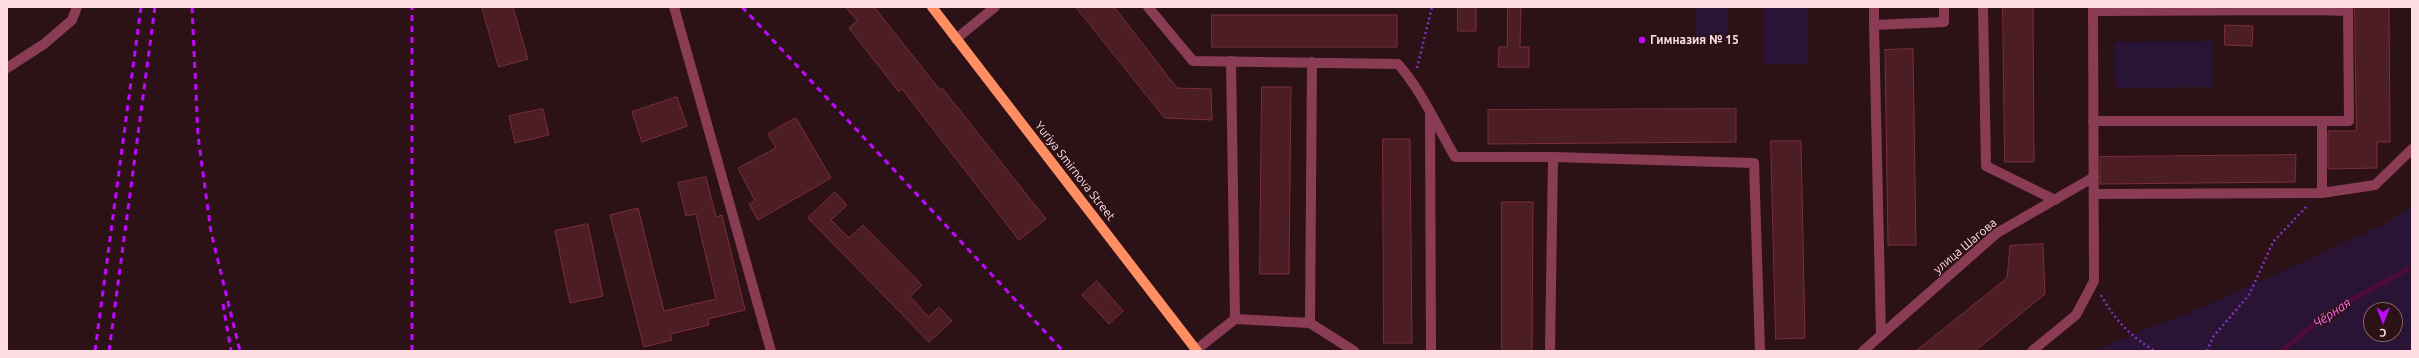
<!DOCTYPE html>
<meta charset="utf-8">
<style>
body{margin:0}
#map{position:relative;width:2419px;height:358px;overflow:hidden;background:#2c1116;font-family:Ubuntu,sans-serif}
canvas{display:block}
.frame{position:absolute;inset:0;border:8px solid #ffdce4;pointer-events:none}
.north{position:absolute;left:2363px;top:302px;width:40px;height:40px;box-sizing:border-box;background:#2c1116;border:1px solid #806268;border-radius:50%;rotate:181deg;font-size:11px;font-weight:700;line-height:16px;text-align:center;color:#ffdce4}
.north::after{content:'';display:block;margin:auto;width:14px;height:18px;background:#c108ff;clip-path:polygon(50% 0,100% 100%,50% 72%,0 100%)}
</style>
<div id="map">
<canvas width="2419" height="358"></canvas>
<div class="frame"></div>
<div class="north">С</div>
</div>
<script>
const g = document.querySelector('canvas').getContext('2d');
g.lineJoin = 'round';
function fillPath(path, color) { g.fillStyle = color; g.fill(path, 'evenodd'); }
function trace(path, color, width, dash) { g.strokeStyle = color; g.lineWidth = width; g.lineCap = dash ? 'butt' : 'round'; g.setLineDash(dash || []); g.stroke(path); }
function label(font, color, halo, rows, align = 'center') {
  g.font = font + ' Ubuntu,sans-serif'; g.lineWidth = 3; g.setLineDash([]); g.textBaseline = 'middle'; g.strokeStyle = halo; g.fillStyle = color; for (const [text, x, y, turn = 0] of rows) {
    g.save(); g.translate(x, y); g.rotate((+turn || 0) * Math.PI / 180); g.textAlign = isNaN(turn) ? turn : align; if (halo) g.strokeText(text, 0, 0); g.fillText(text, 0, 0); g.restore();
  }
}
fillPath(new Path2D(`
 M1696,7H1728L1727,41L1696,40Z
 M1763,7H1808V64H1763Z
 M2213,41L2214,87L2115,88L2114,42Z
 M2412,206V351H2096L2113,342L2182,316L2310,259L2388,222ZM2371,310H2395V334H2371Z`), '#291436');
trace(new Path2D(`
 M2281,351L2331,311L2408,269`), '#4c0b39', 5);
const building = new Path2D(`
 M482,7H513L528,59L499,67Z
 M846,7H874L940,90L942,88L1046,219L1019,240L902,89L899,92L849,28L857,21Z
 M1076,7H1114L1177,88L1211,89L1212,120L1165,118Z
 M1458,7H1476V31H1458Z
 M1508,7H1521L1520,47H1529V67H1498L1499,47H1507Z
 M2003,7H2033L2034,162H2005Z
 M2355,7H2389L2390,142H2377V168L2328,169V131H2356Z
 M1212,15H1397V47H1212Z
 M2225,25L2253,26L2252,46L2225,45Z
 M1913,49L1916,245H1888L1885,50Z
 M1262,87H1291L1289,274H1260Z
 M677,97L687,126L642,142L632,112Z
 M543,109L549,135L515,143L509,116Z
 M1736,109V142L1488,144V110Z
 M796,118L831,178L758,220L749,204L755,201L738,168L776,148L768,134Z
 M1383,139H1410L1412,343H1384Z
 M1771,141H1801L1805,338L1776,339Z
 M2296,155L2295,182L2100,184V157Z
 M706,177L716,217L722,215L745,310L708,319L709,325L670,334L672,340L644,347L610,215L638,208L664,311L716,299L696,214L686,216L678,183Z
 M835,192L847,205L831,220L849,238L863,225L922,285L910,297L929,317L939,307L952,321L929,342L808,218Z
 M1502,202H1533L1532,351H1502Z
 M588,224L603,296L570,303L555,231Z
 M2043,244L2045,294L1975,351H1916L2007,278L2010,246Z
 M1097,281L1123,311L1109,324L1082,295Z`);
fillPath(building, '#4d1d24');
trace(building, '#7a2f3a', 1);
trace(new Path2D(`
 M1417,68L1432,7
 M2101,295C2114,319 2131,337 2155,351
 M2207,351L2213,337L2249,295L2273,242L2307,206`), '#8530c0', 2.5, [2, 3]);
trace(new Path2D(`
 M674,7L771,351
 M1148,7L1193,61L1398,64C1421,90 1437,126 1455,157H1553
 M1874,7V25
 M1983,7L1986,166L2055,200
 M2316,7V10L2348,11
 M2093,11L2316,10
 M956,39L995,7
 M1231,61L1235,319
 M7,68L44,44L72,20L77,7
 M1430,115L1431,351
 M2093,121H2349L2348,7
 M2322,121V193
 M2094,194L2322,193L2375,185L2412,149
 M1310,323L1312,62
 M1881,335L1874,25L1944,22V7
 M1196,350L1235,319L1310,323L1354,351
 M1550,351L1553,157L1754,163L1760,351
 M1863,351L1997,233L2094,177
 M2032,351L2076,315L2094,281L2093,7`), '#8b3c55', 10);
trace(new Path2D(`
 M932,7L1197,351`), '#ff8e63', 10);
trace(new Path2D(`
 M192,7L198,136L211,232L240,351
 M742,7L1063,351
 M223,304L231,351
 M95,351L141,7
 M109,351L155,7
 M412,351V7`), '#c108ff', 3, [6, 5]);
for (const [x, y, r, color] of [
 [1642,40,4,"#c108ff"]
]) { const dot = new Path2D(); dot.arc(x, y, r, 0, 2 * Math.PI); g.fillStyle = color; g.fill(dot); trace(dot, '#2c1116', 1.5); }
label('bold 12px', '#ffdce4', '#2c1116', [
 ["Гимназия № 15",1650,40]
], 'left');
label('12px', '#ffdce4', '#2c1116', [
 ["Yuriya Smirnova Street",1075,171,52],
 ["улица Шагова",1965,246,-40]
]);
label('italic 13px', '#ff6aee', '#2c1116', [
 ["Чёрная",2332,313,-34]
]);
</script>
